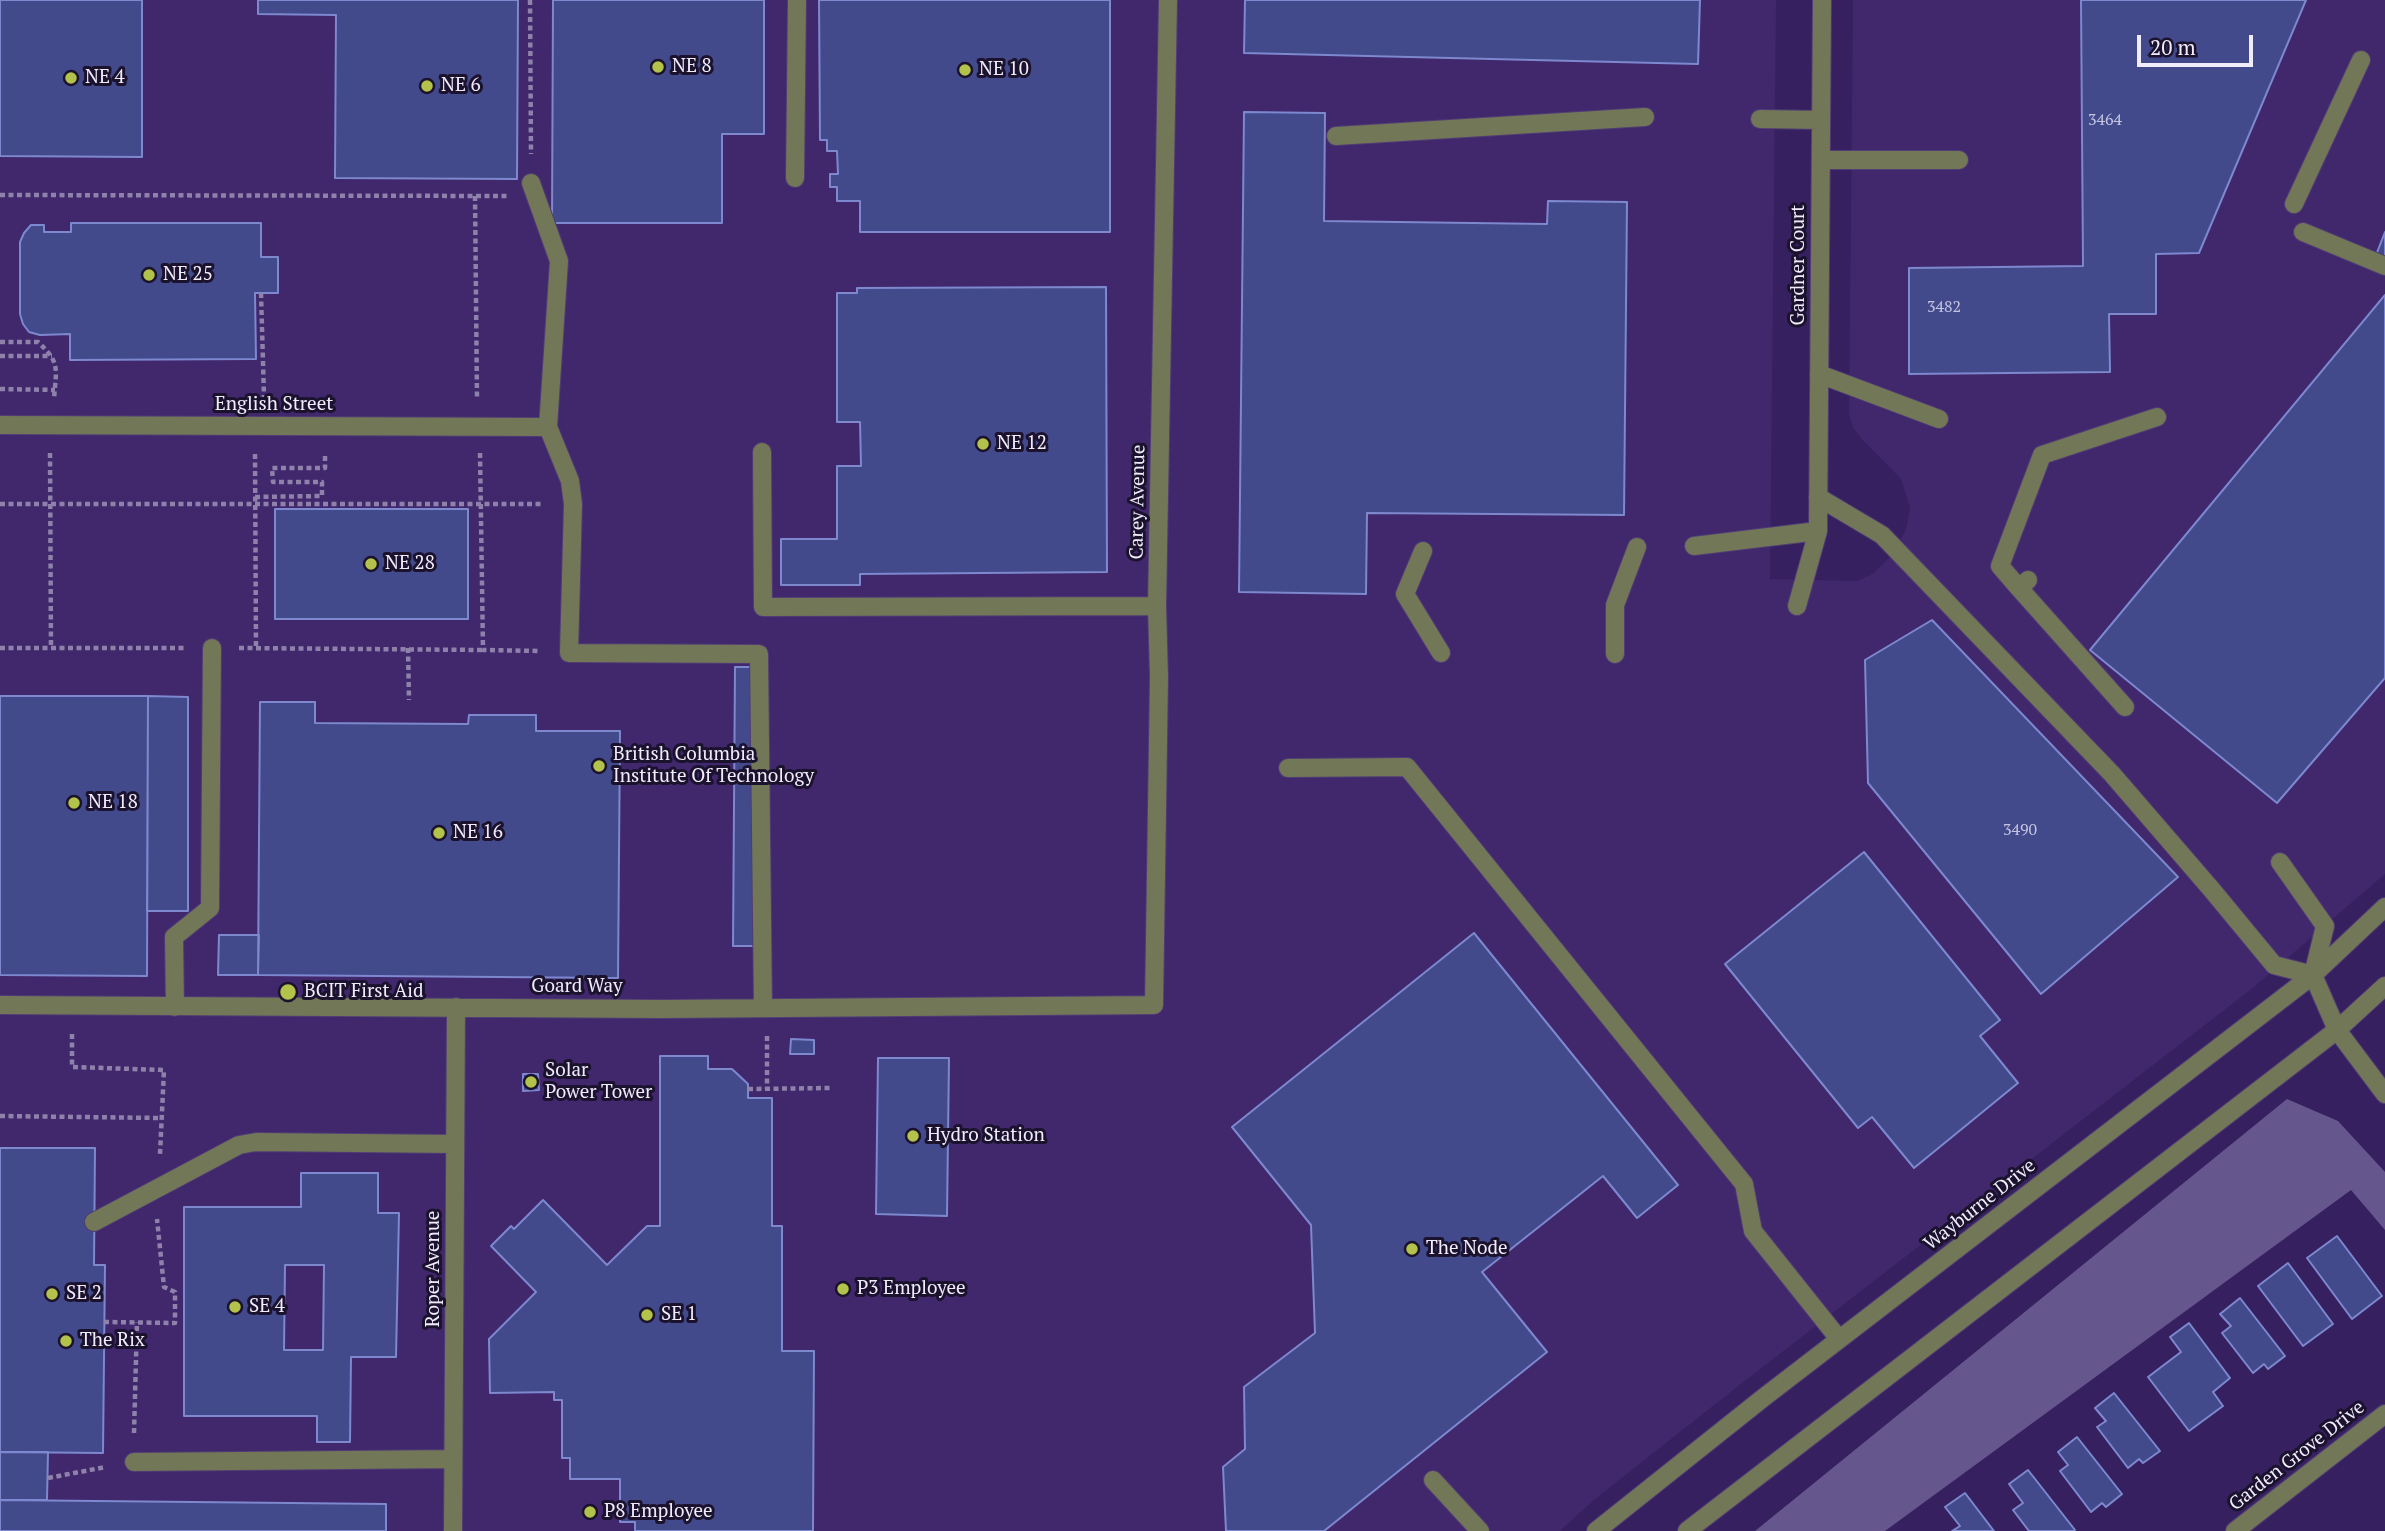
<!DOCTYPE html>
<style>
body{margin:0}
#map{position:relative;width:2385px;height:1531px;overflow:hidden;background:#36205f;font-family:"PT Serif",serif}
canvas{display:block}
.scale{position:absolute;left:2137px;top:35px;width:116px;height:32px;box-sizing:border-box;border:4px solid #f0ecfc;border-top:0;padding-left:9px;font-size:21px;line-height:24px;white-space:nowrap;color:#f0ecfc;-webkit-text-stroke:5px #1b122d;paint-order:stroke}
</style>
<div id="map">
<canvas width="2385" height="1531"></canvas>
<div class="scale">20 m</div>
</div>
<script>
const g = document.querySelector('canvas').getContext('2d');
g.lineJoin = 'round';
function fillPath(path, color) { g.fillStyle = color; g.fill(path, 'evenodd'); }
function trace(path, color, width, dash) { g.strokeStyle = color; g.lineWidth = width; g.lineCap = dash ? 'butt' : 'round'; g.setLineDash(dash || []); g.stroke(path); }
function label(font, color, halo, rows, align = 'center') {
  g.font = font + ' "PT Serif",serif'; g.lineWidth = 6; g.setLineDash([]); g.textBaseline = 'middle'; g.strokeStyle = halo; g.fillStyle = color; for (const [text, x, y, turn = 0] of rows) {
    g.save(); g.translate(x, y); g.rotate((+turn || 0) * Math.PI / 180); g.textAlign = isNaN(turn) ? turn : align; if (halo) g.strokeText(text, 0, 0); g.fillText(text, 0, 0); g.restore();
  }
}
fillPath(new Path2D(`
 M0,0H1776L1770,579L1857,581L1873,574L1892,555L1906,529L1910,508L1901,479L1862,439L1853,428L1849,414L1853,0H2385V874L2254,987L1746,1380L1595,1499L1560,1531H0Z`), '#41276c');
fillPath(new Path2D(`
 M2287,1099L2338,1121L2385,1172V1230L2351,1190L1885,1531H1755Z`), '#66568e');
const building = new Path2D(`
 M0,0H142V157L0,156Z
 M258,0H518L517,179L335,178L336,15L258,14Z
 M553,0H764V134H722V223H552Z
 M819,0H1110V232H860V201H837V187H830V174H838L837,151H827V140H820Z
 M1245,0H1700L1698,64L1244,53Z
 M2081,0H2306L2199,253L2156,254V314H2109L2110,372L1909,374V268L2083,266Z
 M1244,112L1325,113L1324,221L1547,224L1548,201L1627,202L1624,515L1367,513L1366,594L1239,592Z
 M71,223H261V257H278V293H255L256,359L70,360V334L40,335L29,332L23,324L20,314V242L24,233L31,225H44V232H71Z
 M2385,232V259L2376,255Z
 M1106,287L1107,572L860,574V585H781V539H837V466H861L860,422H837V293H857V288Z
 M2385,295V678L2277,803L2090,650Z
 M275,509H468V619H275Z
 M1932,620L2178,877L2041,994L1868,783L1865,660Z
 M735,667H756L754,946H733Z
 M0,696H148L147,976L0,975Z
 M148,696L188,697V911H147Z
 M260,702H315V723L468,724L469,715H536V731H620L618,978L258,975Z
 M1864,852L2000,1020L1980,1036L2018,1083L1914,1168L1872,1117L1858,1128L1725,964Z
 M1474,933L1678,1185L1637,1218L1603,1176L1482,1272L1547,1352L1324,1531H1226L1223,1467L1245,1449L1244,1387L1315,1333L1311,1225L1232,1127Z
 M219,935H259L258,975H218Z
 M791,1039L814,1040V1054H790Z
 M660,1056H708V1069H732L748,1084V1098H772V1226H782V1351H814L813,1531H635V1522H620V1479H570V1458H562V1400H554V1392L490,1393L489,1339L536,1292L491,1246L511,1226L514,1229L543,1200L607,1265L647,1226H660Z
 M878,1058H949L947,1216L876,1214Z
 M523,1074H538L539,1090L523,1091Z
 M0,1148H95L94,1265H105L103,1453L0,1452Z
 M301,1173H378V1213H399L396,1357H351L350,1442H317V1416H184V1207H301ZM285,1265H324L323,1350H284Z
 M2337,1236L2382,1296L2352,1319L2307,1258Z
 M2288,1263L2333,1324L2303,1346L2258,1286Z
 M2240,1298L2285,1356L2268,1369L2264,1364L2253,1373L2222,1333L2231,1326L2220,1314Z
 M2189,1323L2230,1378L2213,1392L2223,1406L2189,1431L2148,1377L2181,1352L2170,1337Z
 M2114,1393L2160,1451L2143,1463L2139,1459L2128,1468L2097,1427L2106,1421L2095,1408Z
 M2077,1437L2122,1494L2106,1507L2102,1503L2091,1512L2060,1471L2068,1465L2058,1452Z
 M0,1452H48L47,1500H0Z
 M2028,1470L2075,1530L2074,1531H2029L2013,1510L2023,1503L2009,1484Z
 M1965,1493L1994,1531H1952L1960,1526L1945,1507Z
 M0,1500L386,1504V1531H0Z`);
fillPath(building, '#424a8b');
trace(building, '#7d88cf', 2);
const minor = new Path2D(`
 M1760,119L1821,120
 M1336,136L1645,117
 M1821,160H1959
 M795,178L797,0
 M531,183L559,261L548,427L570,481L573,504L569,653L759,654L763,1008
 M2294,204L2361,60
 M2303,232L2385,266
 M1819,374L1939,419
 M0,425L548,427
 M762,452L763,607L1157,606
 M1818,497L1882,535L2112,774L2212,890L2274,965L2313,975
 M1694,546L1818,531
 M1423,551L1405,594L1441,653
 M2028,580L2019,588L2125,707
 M2019,588L2000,566L2042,455L2157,417
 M1797,606L1818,531L1822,0
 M1615,654V605L1637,547
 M1288,768L1407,767L1744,1184L1753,1231L1839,1339
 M2280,862L2325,926L2313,975
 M2313,975L2337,1030L2385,1094
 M0,1005L662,1009L1154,1005L1159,677L1157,606L1168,0
 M175,1007L174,937L210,908L212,648
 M94,1222L239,1145L256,1142L455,1144
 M134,1462L453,1459
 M1433,1480L1480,1531
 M453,1531L456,1007
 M1596,1531L1763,1398L2313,975L2385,907
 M1687,1531L2337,1030L2385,986
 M2235,1531L2385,1414`);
trace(minor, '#503d75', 20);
trace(new Path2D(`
 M530,0L531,154
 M0,195L507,196
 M475,196L477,399
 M261,293L264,397
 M0,342H38C61,363 56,369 54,399
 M0,356H52
 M0,389L55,390
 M50,453L51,648
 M480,453L483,650L540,651
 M255,454L256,648
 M255,497L322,496V482H273L272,468H325V455
 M0,504H544
 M0,648H185
 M239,648L483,650
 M408,648L409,700
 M72,1034V1067L164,1070L160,1154
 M767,1036V1089
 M748,1089L830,1088
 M0,1116L162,1118
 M104,1322L175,1323V1292L164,1287L157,1219
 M134,1433L137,1322
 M48,1478L106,1467`), '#8e81aa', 4.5, [5, 3.5]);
trace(minor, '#727757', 18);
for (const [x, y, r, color] of [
 [658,67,7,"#b3c24b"],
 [965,70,7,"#b3c24b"],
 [71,78,7,"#b3c24b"],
 [427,86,7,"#b3c24b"],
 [149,275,7,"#b3c24b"],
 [983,444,7,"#b3c24b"],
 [371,564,7,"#b3c24b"],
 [599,766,7,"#b3c24b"],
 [74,803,7,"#b3c24b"],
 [439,833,7,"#b3c24b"],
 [288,992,9,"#b3c24b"],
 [531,1082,7,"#b3c24b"],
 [913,1136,7,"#b3c24b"],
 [1412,1249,7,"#b3c24b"],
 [843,1289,7,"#b3c24b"],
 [52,1294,7,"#b3c24b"],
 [235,1307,7,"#b3c24b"],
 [647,1315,7,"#b3c24b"],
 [66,1341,7,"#b3c24b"],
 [590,1512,7,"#b3c24b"]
]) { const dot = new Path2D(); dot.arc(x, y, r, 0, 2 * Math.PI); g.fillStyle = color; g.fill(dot); trace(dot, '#1b122d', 2.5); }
label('16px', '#c4c4e0', null, [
 ["3464",2105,120],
 ["3482",1944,307],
 ["3490",2020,830]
]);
label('19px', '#f0ecfc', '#1b122d', [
 ["NE 8",672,67],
 ["NE 10",979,70],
 ["NE 4",85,78],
 ["NE 6",441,86],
 ["NE 25",163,275],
 ["NE 12",997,444],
 ["NE 28",385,564],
 ["British Columbia",613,755],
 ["Institute Of Technology",613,777],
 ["NE 18",88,803],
 ["NE 16",453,833],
 ["BCIT First Aid",304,992],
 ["Solar",545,1071],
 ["Power Tower",545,1093],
 ["Hydro Station",927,1136],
 ["The Node",1426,1249],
 ["P3 Employee",857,1289],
 ["SE 2",66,1294],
 ["SE 4",249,1307],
 ["SE 1",661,1315],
 ["The Rix",80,1341],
 ["P8 Employee",604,1512]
], 'left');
label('19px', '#f0ecfc', '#1b122d', [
 ["Gardner Court",1799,265,-90],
 ["English Street",274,405],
 ["Carey Avenue",1138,502,-89],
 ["Goard Way",577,987],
 ["Wayburne Drive",1980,1205,-38],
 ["Roper Avenue",434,1269,-90],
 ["Garden Grove Drive",2297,1456,-38]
]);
</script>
